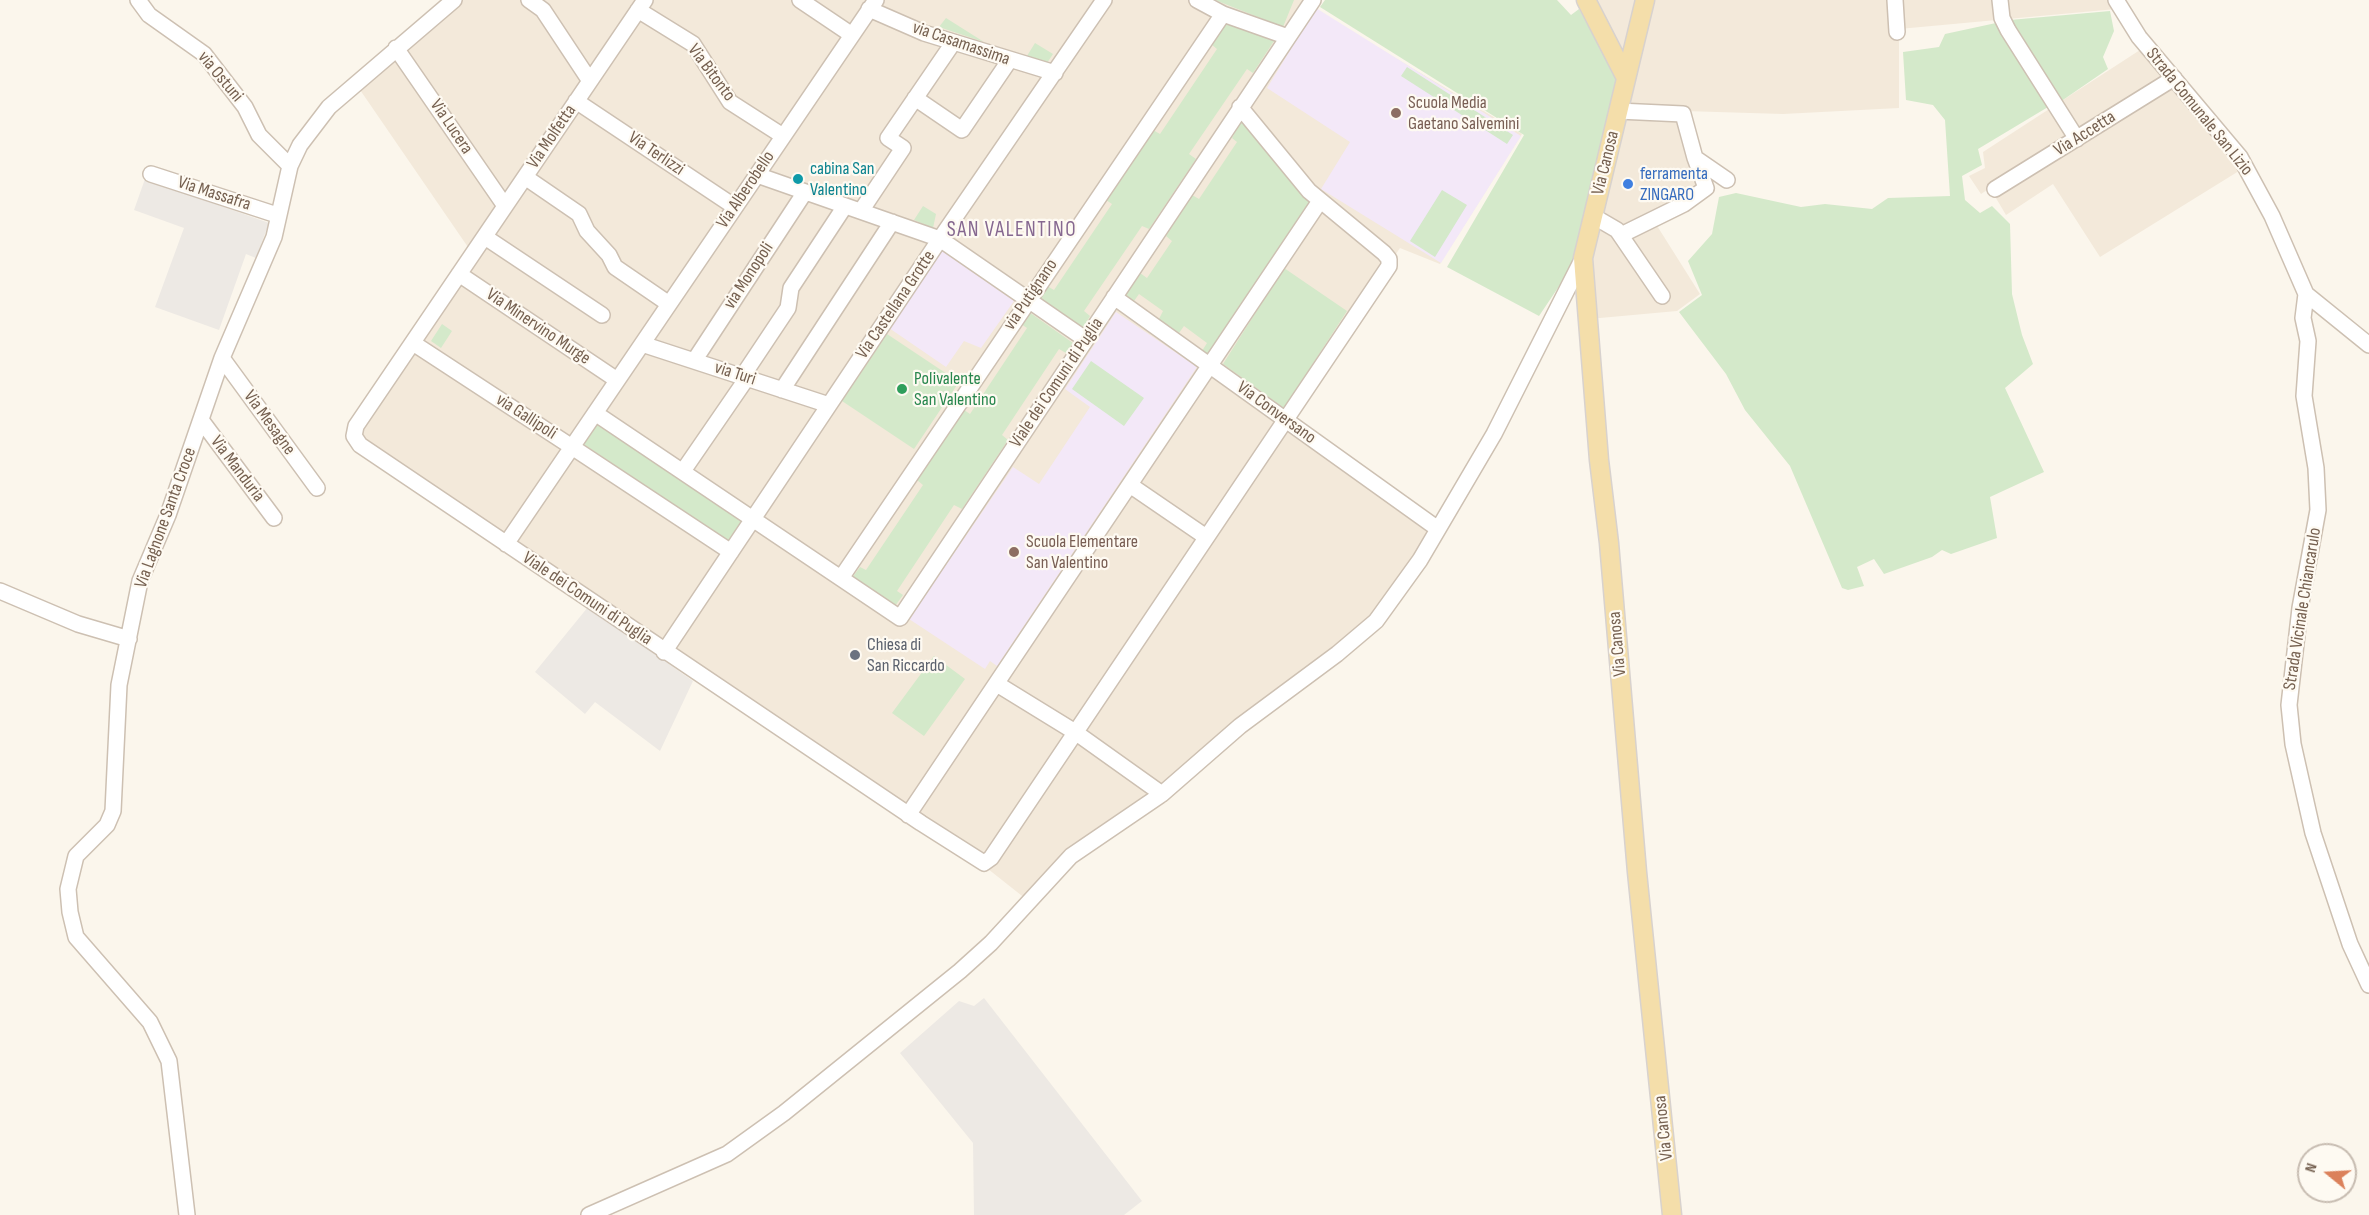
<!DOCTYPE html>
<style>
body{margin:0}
#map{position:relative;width:2369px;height:1215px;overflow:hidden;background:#fbf6ec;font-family:"Sofia Sans Condensed",sans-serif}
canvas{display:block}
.north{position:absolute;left:2297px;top:1143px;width:60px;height:60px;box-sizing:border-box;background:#fefaf2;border:2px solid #c7bcb1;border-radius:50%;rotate:288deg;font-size:16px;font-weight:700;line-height:24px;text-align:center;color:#756050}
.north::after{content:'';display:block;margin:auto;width:21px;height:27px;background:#db815b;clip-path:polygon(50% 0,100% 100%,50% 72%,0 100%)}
</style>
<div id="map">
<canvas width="2369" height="1215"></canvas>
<div class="north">N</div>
</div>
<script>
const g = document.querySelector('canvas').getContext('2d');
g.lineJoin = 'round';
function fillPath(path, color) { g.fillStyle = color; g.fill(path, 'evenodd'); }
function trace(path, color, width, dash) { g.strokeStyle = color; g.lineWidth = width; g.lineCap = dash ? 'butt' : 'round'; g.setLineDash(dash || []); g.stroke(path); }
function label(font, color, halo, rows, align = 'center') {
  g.font = font + ' "Sofia Sans Condensed",sans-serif'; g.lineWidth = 4.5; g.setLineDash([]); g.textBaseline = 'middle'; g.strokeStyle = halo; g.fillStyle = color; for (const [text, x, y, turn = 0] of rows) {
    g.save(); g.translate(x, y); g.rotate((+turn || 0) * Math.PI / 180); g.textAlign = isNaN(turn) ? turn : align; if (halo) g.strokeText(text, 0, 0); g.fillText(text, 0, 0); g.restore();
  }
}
fillPath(new Path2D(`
 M455,0H1311L1309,6L1522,134L1440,264L1400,248L1286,417L1444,526L1371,630L1084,845L1031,903L983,865L350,437L472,253L356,84Z
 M1585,0H2122L2187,92L2247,166L2100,257L2053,184L2006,215L1990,188L1981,194L1969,176L1985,168L1983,152L2140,50L2116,9L1899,29V108L1783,114L1684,111L1708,190L1654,221L1700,294L1677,311L1589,319L1583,265L1623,75Z`), '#f3e9da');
fillPath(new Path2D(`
 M145,179L269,223L256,258L246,254L219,330L155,307L184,228L134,210Z
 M588,607L693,681L660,751L595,702L585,714L535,672Z
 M984,998L1142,1201L1124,1215H974L973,1143L900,1053L959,1001L974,1006Z`), '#ede9e4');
fillPath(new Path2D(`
 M1316,8L1521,136L1441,263L1321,189L1350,142L1267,88Z
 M942,251L1014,301L981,348L964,341L946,367L889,328Z
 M1116,312L1197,367L997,666L990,661L985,669L909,619L1013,467L1039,484L1090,407L1065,389Z`), '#f3e8f8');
fillPath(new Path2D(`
 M1215,0H1294L1283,27Z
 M1325,0H1557L1571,15L1579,9L1617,79L1574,264L1539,316L1447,267L1524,135L1320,7Z
 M2110,11L2114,31L2103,57L2108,69L2060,102L2010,20Z
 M946,18L984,42L939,27Z
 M1226,23L1274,41L1253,73L1247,69L1189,154L1196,159L1149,229L1142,226L1084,311L1090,316L1083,328L1039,298L1047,286L1054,290L1112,204L1106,200L1153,130L1160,134L1217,49L1211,44Z
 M1996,23L2048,107L1978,149L1982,165L1962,176L1965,200L1980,213L1992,206L2010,224L2012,294L2022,335L2033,364L2005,388L2044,472L1990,497L1997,538L1951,554L1942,550L1932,557L1884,574L1874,559L1857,567L1864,586L1848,590L1842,588L1790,466L1745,410L1726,374L1679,312L1702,295L1688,261L1712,234L1719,197L1736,193L1801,207L1825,204L1872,209L1888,198L1950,196L1945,120L1933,105L1906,100L1903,52L1939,47L1945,34Z
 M1035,43L1053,54L1047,63L1027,56Z
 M1407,67L1513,135L1507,144L1401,76Z
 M1242,120L1310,203L1209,355L1202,351L1207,343L1184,326L1179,333L1159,319L1163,311L1139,294L1134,301L1126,295L1140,273L1147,278L1172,241L1166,236L1192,195L1199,199L1237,142L1232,138Z
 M1442,190L1467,205L1435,257L1410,241Z
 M923,206L936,214L933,228L914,220Z
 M1284,268L1347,311L1284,408L1223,364Z
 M1029,312L1073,343L1066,353L1059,349L1002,435L1008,440L962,509L954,505L897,591L903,595L895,606L852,578L860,567L866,570L923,485L917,480L964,410L970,414L1027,328L1021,324Z
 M442,324L452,331L441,348L431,341Z
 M887,334L959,382L914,449L842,401Z
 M1091,361L1144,398L1124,426L1072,389Z
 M597,420L744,519L729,542L582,443Z
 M934,656L965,679L924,736L892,713Z`), '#d4e9ca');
const minor = new Path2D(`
 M138,0L149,15L204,54L245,107L259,135L290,166
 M529,0L543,10L590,81
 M645,0L356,426L354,436L360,445L921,823L984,863L991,858L1389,266V259L1384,253L1309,191L1240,107
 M800,0L852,35
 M1197,0L1223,14L1288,37
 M1895,0L1897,32
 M2000,0L2002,18L2008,30L2077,139
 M2116,0L2139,37L2240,157L2272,216L2306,294L2369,345
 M869,9L924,33L1055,73
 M638,10L693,44L730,102L783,136
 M396,48L505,206
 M915,98L962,130L1009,61
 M576,101L735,207
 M1618,111L1683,114L1695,158L1727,180
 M151,174L277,215
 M757,175L940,239L1085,339
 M525,177L579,214L587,231L609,255L615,267L669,304
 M1995,189L2174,78
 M861,211L903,148L888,138L953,43
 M1593,216L1617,230L1662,296
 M1621,235L1684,204L1706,188L1695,158
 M485,237L602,315
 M459,274L617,380
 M2306,294L2303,318L2308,341L2304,396L2316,468L2318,510L2300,608L2289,705L2293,744L2313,833L2350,944L2369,985
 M1114,297L1438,529
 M413,343L572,447L876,0
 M642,344L829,405
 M222,358L317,488
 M694,361L805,192
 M742,377L788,308L791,288L845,206
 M782,390L892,222
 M595,413L900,618L1313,0
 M201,420L274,518
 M683,471L747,378
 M1130,485L1206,537
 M506,544L572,447L731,552
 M841,578L1223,14
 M0,591L78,624L129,639
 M664,652L940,239L1104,0
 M997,684L1075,732L1162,794
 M908,815L1320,201
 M187,1215L169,1061L150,1022L76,937L70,912L68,889L76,856L107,825L113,811L119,685L140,581L168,515L222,358L274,237L290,166L300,145L329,107L454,0
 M589,1215L727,1154L784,1113L960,971L991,943L1071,856L1162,794L1240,726L1337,654L1376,621L1420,560L1494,434L1583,258`);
const major = new Path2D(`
 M1586,0L1626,78
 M1645,0L1583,258L1599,460L1609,543L1637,872L1672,1215`);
trace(minor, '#cdc0b2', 18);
trace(major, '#d8d2ce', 21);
trace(minor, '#fff', 15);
trace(major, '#f4deaa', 18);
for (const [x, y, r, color] of [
 [1396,113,6,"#8d6e63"],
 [798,179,6,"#0f9aa8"],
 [1628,184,6,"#3f7fe0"],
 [902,389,6,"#2e9e5b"],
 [1014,552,6,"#8d6e63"],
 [855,655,6,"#6b7280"]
]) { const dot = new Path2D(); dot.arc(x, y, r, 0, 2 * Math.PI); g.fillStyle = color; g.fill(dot); trace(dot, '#fefaf2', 2); }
label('18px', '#756050', '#fefaf2', [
 ["via Casamassima",961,44,19],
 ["Via Bitonto",711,73,53],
 ["via Ostuni",220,77,50],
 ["Strada Comunale San Lizio",2199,112,51],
 ["Via Lucera",451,127,56],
 ["Via Accetta",2085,134,-32],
 ["Via Molfetta",552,137,-56],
 ["Via Terlizzi",656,154,34],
 ["Via Canosa",1606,163,-76],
 ["Via Alberobello",746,190,-56],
 ["Via Massafra",214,194,18],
 ["via Monopoli",749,276,-57],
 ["via Putignano",1031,295,-56],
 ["Via Castellana Grotte",896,305,-56],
 ["Via Minervino Murge",538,327,34],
 ["via Turi",735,374,18],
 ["Viale dei Comuni di Puglia",1057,383,-56],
 ["Via Conversano",1276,413,36],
 ["via Gallipoli",526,417,33],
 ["Via Mesagne",269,423,54],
 ["Via Manduria",237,469,53],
 ["Via Lagnone Santa Croce",166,518,-70],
 ["Viale dei Comuni di Puglia",587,599,34],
 ["Strada Vicinale Chiancarulo",2303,609,-81],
 ["Via Canosa",1618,644,-95],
 ["Via Canosa",1664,1128,-96]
]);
label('18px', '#785e54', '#fefaf2', [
 ["Scuola Media",1408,103],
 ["Gaetano Salvemini",1408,124],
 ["Scuola Elementare",1026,542],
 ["San Valentino",1026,563]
], 'left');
label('18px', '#0d838f', '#fefaf2', [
 ["cabina San",810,169],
 ["Valentino",810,190]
], 'left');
label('18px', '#366cbe', '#fefaf2', [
 ["ferramenta",1640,174],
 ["ZINGARO",1640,195]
], 'left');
label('18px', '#27864d', '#fefaf2', [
 ["Polivalente",914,379],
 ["San Valentino",914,400]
], 'left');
label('18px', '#5b616d', '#fefaf2', [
 ["Chiesa di",867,645],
 ["San Riccardo",867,666]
], 'left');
g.letterSpacing = '1.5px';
label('21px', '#866890', '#fefaf2', [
 ["SAN VALENTINO",1012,231]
]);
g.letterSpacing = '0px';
</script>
